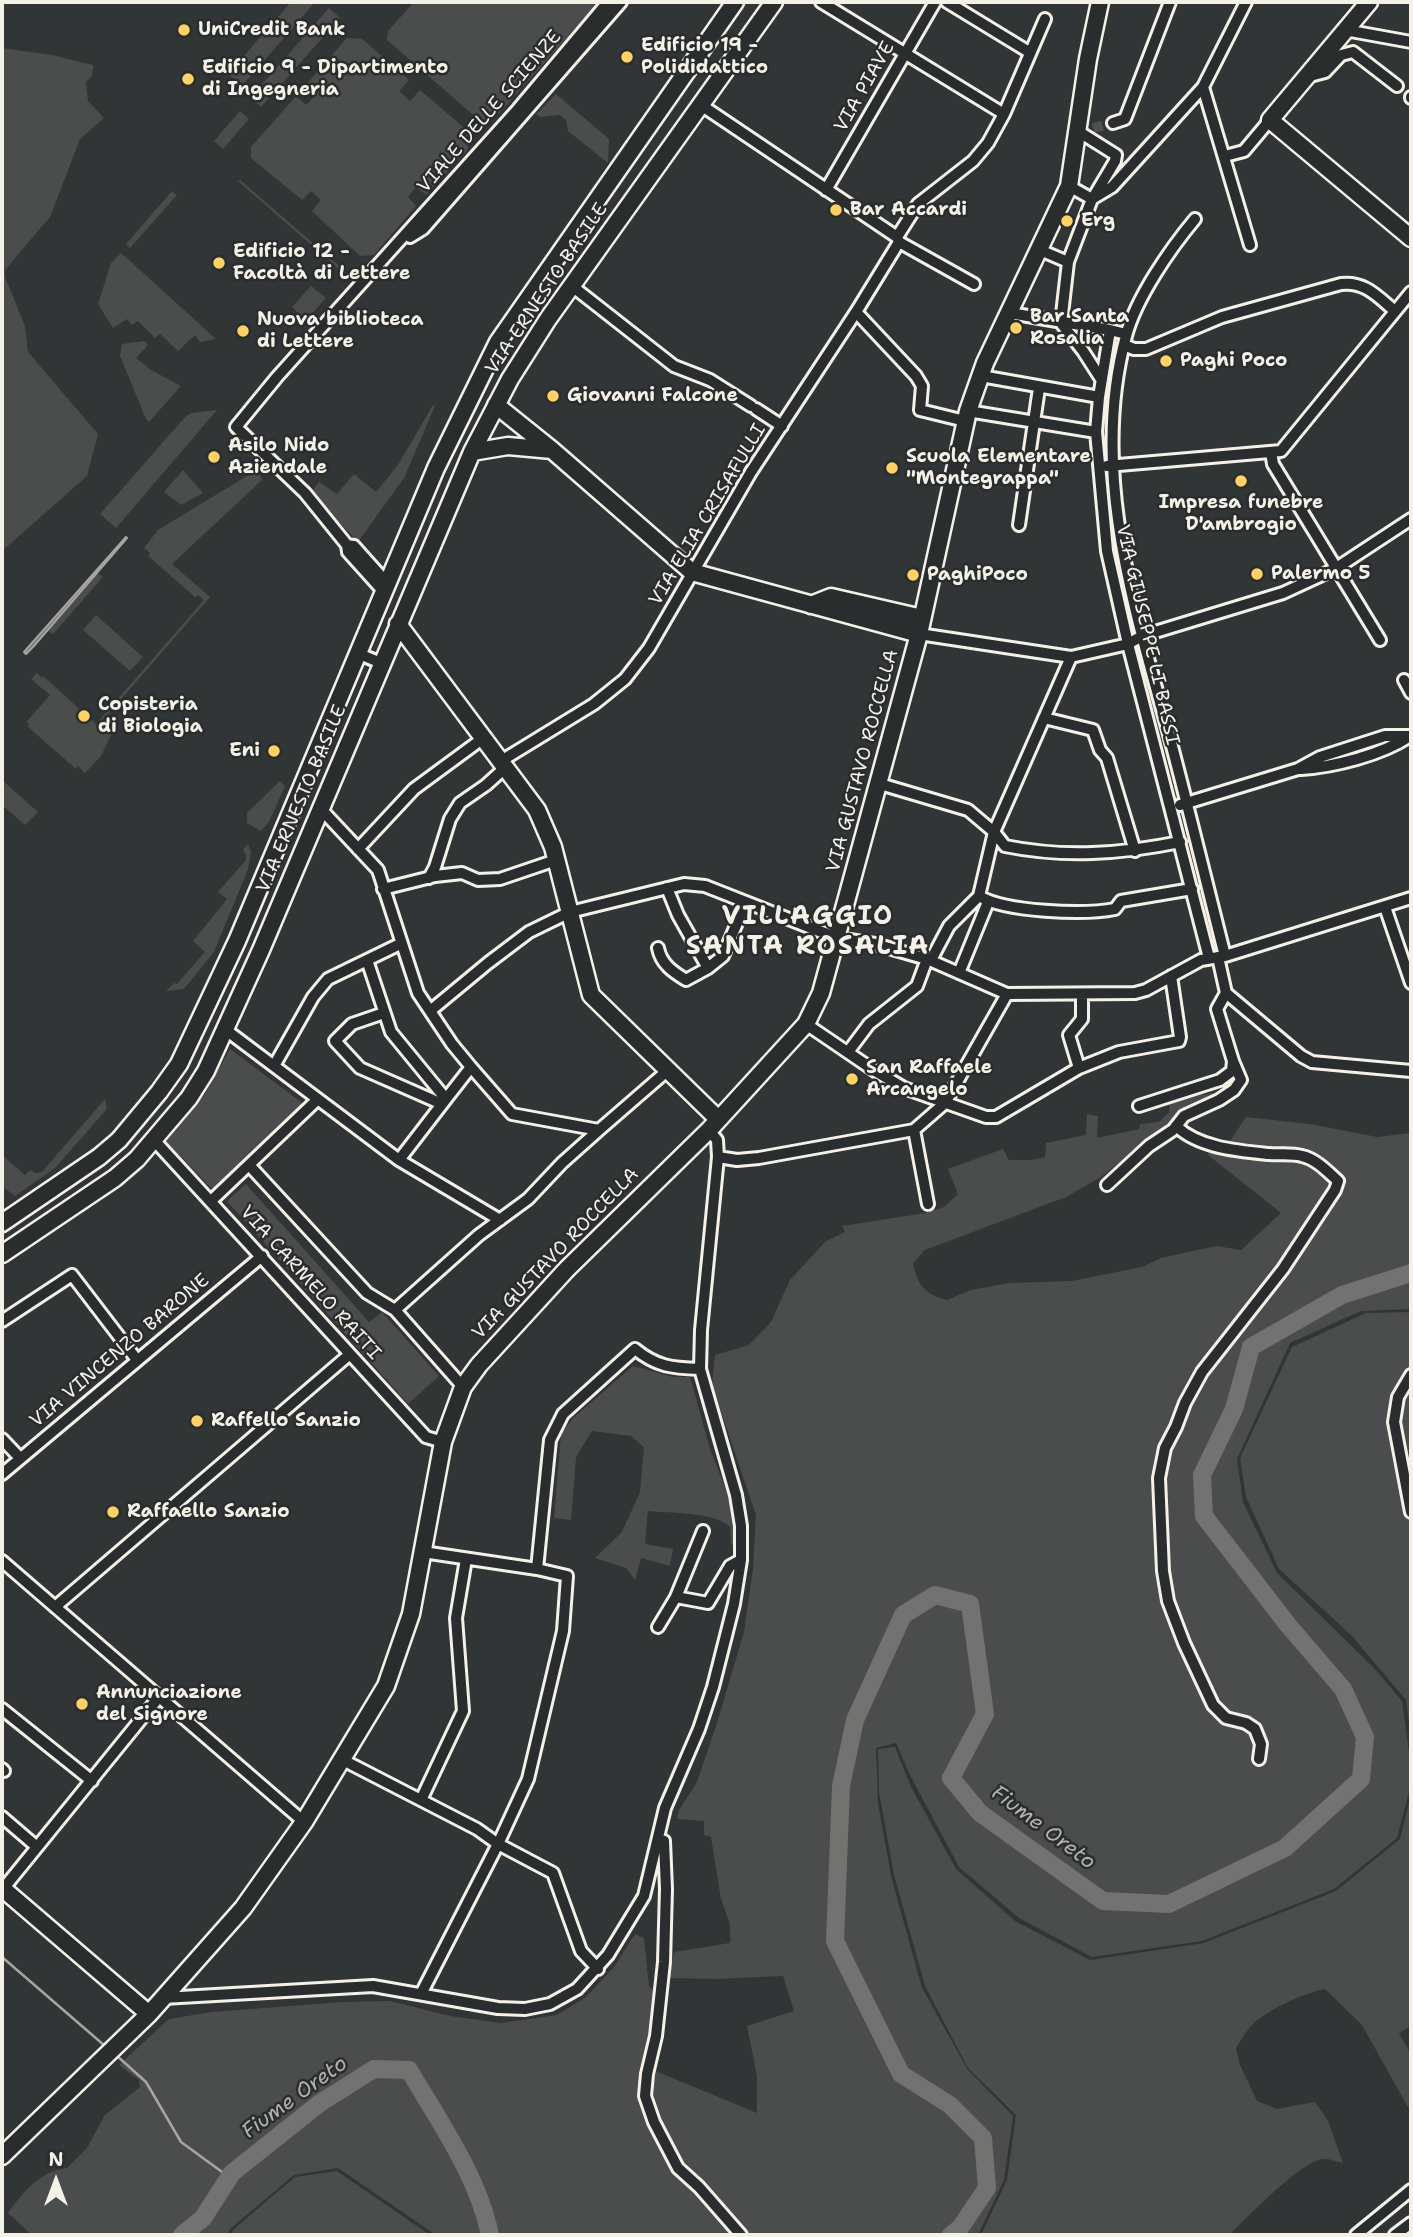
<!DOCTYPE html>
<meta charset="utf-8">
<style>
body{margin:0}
#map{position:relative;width:1413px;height:2237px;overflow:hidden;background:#323535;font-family:"Shantell Sans",sans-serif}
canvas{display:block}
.frame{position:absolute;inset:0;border:4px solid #f4f1e8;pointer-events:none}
.north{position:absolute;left:21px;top:2146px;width:70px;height:70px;-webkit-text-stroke:5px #2a2d2e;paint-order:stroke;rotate:0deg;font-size:19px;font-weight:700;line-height:28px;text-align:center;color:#f4f1e8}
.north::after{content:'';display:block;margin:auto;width:24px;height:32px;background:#f4f1e8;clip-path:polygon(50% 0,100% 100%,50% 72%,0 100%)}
</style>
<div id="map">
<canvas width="1413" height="2237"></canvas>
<div class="frame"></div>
<div class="north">N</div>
</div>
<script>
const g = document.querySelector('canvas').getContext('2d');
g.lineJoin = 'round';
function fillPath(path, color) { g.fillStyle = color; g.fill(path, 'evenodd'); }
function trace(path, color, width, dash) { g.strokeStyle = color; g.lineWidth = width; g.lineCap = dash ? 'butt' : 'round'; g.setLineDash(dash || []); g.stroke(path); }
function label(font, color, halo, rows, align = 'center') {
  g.font = font + ' "Shantell Sans",sans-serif'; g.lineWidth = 5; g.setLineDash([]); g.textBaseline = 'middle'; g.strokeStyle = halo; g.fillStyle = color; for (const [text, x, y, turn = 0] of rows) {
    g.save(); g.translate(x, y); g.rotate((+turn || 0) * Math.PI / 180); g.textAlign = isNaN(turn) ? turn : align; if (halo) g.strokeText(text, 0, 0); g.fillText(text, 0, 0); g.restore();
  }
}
fillPath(new Path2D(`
 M291,2H315L242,86L228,74Z
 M414,2H599L494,119L479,120L387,40L388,31Z
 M329,8L340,18L261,107L250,98Z
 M347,38L362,39L409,80L399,91L410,101L420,90L468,131V149L426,195L416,187L408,197L416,206L374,255L360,256L312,211L321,200L311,191L302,200L251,158V147L296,96L306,105L314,97L304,87Z
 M2,48L52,55L93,65L92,76L86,82L88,101L104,118L80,139L50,217L5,270V277L25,326L28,352L98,434L87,476L2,551Z
 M556,94L609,139L608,163L568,131L566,120L560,115L540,117L536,114Z
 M240,111L249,119L223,149L214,141Z
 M240,180L343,269L341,271L238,181Z
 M172,191L177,195L130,248L126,244Z
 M121,253L130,261L216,339L200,342L195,335L178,351L160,334L155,338L138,321L132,325L127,319L113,328L98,304L111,263Z
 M311,286L326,298L306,320L292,307Z
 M144,341L148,345L136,358L151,370L181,386L149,422L146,419L120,356L122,344Z
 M433,405L435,406L404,478L358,542L311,493L319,482L337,494L354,474L376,492L398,465Z
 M217,410L116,528L100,514L185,417L191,413Z
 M183,470L203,493L181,505L164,492Z
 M255,471L259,473L262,480L172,564L210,597L102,721L113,731L101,756L85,773L78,766L76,769L28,727L29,724L26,722L50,695L31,679L37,673L42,678L43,676L96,724L204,600L198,595L195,597L148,556L150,553L144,548L158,530Z
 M97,573L103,577L53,634L47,630Z
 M96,615L143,657L130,671L83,630Z
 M2,780L38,812L25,825L2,805Z
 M280,781L285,786L269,822L261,831L247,823V813Z
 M248,844L251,852L248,869L214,952L184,989L166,991L174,983L177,984L205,952L193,941L227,899L218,892L246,860V855L243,850Z
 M230,1049L305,1105L213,1190L166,1141L205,1094Z
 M1213,1093L1217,1097L1177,1114L1163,1133L1132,1152L1101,1177L1066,1197L925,1250L913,1263C918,1286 925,1294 947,1300L971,1290L1009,1283L1072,1281L1142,1267L1161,1258L1216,1246L1241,1250L1281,1213L1208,1155L1212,1149L1230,1141L1246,1117L1310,1124L1377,1137L1411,1133V1309L1361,1311L1290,1343L1237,1459L1243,1502L1277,1573L1374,1668L1402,1701L1411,1766V1784L1397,1838L1334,1889L1202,1941L1092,1957L1019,1918L959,1867L910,1775L896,1743L876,1748L878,1803L891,1876L922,1988L968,2070L1013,2116L1004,2180L978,2235H436L338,2168L294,2175L231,2228L226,2235H32L8,2213C23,2192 40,2171 67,2168L87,2148L105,2115L140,2087L139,2080L119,2065L169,2019L212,2012L342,2002L390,2001L450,2016L501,2023L557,2015L586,1997L614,1967L635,1934L644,1938L649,1986L656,1993L648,2068L757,2113V2076L747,2026L794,2011L783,1976L716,1979L669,1978L674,1952L730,1943V1924L721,1899L711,1837L704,1835V1821L677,1819L679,1810L697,1782L717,1723L744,1632L753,1568L756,1515L712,1385L715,1355L749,1345L771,1322L790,1280L825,1242L845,1232L842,1226L926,1213L944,1207L958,1194L948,1169L1003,1149L1009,1160H1032L1045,1157L1046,1143L1086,1135L1087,1114L1098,1116L1097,1138L1139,1129L1140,1124L1159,1122L1169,1112L1170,1100Z
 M105,1099L107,1109L55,1168L15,1196L2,1186V1155L25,1175L30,1170L36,1173L42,1172Z
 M246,1184L369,1322L382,1312L439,1376L408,1404L227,1201Z
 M1411,1312V1739L1406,1700L1352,1636L1279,1569L1246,1497L1240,1458L1292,1347L1366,1313Z
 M633,1366L673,1377H690L710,1449L733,1508L734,1544L731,1545L730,1527C715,1512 670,1513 648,1511L645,1544L673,1549L670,1566L641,1558L635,1580L626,1568L595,1558L622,1532L640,1492L644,1447L631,1436L592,1431L576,1457L571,1520L554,1518L561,1434L573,1418Z
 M895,1747L911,1787L956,1869L1015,1921L1090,1960L1204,1943L1336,1891L1400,1839L1411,1795V2026L1399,2033L1411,2054V2107L1409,2109L1362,2025L1325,1989C1306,1992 1265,2011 1253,2024C1246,2031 1241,2040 1236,2048L1240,2065L1257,2101L1277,2109L1315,2102L1328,2121L1343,2163C1337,2162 1327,2158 1322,2159C1299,2163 1247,2218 1229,2235H981L1007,2180L1016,2115L968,2068L925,1986L894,1875L879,1792L878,1749Z
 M337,2171L430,2235H230L234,2229L295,2177Z`), '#4b4d4c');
const water = new Path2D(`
 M126,537L127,538L33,647L26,654L24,652Z`);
fillPath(water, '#727370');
trace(water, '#a6a5a0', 2);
trace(new Path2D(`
 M2,1957L105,2046
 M116,2055L146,2082L181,2142L229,2177`), '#a6a5a0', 2.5);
trace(new Path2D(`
 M182,2235L203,2218L232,2173L320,2103L374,2069L409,2070C439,2121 478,2176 490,2235
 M951,2235L960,2228L987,2188L983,2138L950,2105L901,2074L835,1941L841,1786L855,1720L903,1615L935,1595L970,1604L985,1714L951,1778L980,1813L1103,1901L1169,1904L1285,1848L1361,1779L1365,1737L1343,1689L1288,1625L1204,1516L1202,1475L1234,1409L1251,1347L1342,1295L1411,1273`), '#727370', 18);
trace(new Path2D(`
 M1093,128L1113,123`), '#4f5150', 10, [10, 5]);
const street = new Path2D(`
 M821,2L1004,114
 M947,2L1029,52
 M1345,30L1411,42
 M1306,77L1325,72L1341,55L1353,52L1397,86
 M1203,87L1250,245
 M1411,97V98
 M701,105L897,237L899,242L974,284
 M1113,123L1125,119L1170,2
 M1081,133L1116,155L1115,161L1093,198
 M1225,156L1244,151L1270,120
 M826,190L935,2
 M1092,199L1112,187L1203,87L1246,2
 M1195,219C1170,249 1136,298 1126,336C1090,469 1133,603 1168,731C1188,806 1206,881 1225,956
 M410,237L423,229L437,213L621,2
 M897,237L918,204L973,161L988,143L1004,114L1045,19
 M1040,250L1068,262
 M572,286L674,366L710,380L751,406
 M856,312L916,376L922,386L920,410L965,421
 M1010,313L1110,330
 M1061,323L1068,262L1092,199L1069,186
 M1061,323L1083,351L1101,379
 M1126,334L1110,330L1099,397L1096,432L1107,551L1128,644L1209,958
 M1124,345L1134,349H1146L1222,317L1341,284C1365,281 1378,297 1395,311
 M981,376L1099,397
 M756,409L782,426
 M968,411L1096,432
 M1271,452L1273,464L1380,640
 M1107,466L1281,451L1411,292
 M1019,525L1039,388
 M347,545L354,546L387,583
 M383,591L348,552L347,545L305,493L236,427L277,377L518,109L608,2
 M919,634L1071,657L1128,644L1142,636L1283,593L1335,569L1411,519
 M357,653L381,663
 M1404,680L1411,693
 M1044,718L1093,730L1100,750L1107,758L1135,851
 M501,761L594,704L625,679L649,648L751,472L856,312L899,242
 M1301,769C1334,767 1382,755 1410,736
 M880,784L968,810L994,832L1005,846C1064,858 1121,854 1180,842
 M1180,805L1298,769L1320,757L1385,736H1411
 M320,808L378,870L418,993L452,1044L471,1067L512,1114L599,1130L667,1071
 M358,849L414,789L482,739
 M429,878L435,867L450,819L460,803L486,785L506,767
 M667,888L678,915L708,968L723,956L745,904
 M383,889L435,876L462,873L478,880L500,879L556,860
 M979,896C1005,912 1084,915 1115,909L1121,901L1192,889
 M1385,907L1411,983
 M658,948C661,964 673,972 686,980L708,968
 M1218,957L1226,993L1301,1056L1312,1062L1411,1071
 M367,960L391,1032L446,1099L399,1160
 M931,960L949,926L979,896L994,832L1071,657
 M959,973L988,902
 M430,1011L488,963L529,932L570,912L684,884L705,886L837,938L875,944L927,959L1007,994L1135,993L1146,990L1201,960L1225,956L1411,898
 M384,1013L352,1024L335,1041L360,1068L442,1104
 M806,1024L875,1071L904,1088L986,1117H996L1079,1068L1119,1052L1179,1041L1180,1037L1171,976
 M226,1030L399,1160L500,1220
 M848,1052L869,1024L917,986L927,959
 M274,1066L313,997L328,979L400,944
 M1079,1068L1069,1035L1082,1019V994
 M446,1099L471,1067
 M1139,1106L1220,1080L1232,1071L1233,1061L1217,1009L1226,993
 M1176,1126C1199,1148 1238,1151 1269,1154C1280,1155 1291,1153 1302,1156C1316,1159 1328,1172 1338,1181L1335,1190L1283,1269L1202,1372L1185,1403L1176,1427L1165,1448L1159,1478L1163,1571L1168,1601L1184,1643L1213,1705L1226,1718L1246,1723L1255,1729L1261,1744L1259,1759
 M709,1130L717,1140L718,1157L737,1160L759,1158L914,1130L945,1103L1007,994
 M914,1130L928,1204
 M154,1140L426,1437L443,1442
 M249,1165L367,1293L395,1310L463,1387
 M1107,1185L1149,1146L1173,1130L1184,1116L1219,1100L1234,1090L1241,1080L1233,1061
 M211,1201L318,1099
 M395,1310L479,1235L528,1199L562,1163L599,1130
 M2,1321L72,1275L137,1360
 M1411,1375L1398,1397L1394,1422L1411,1512
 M2,1439L20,1458
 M2,1474L262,1256
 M423,1552L537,1569
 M2,1561L304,1822
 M676,1597L708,1603L730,1566L741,1560
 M55,1607L350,1354
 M658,1627L676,1597L703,1531
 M2,1709L92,1781
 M341,1759L477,1829L498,1844L553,1873L581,1951L598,1969
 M2,1769L4,1771
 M421,1800L463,1711L456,1618L466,1559
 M2,1817L37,1847
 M659,1839L664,1841L666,1889L664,1962L656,2036L647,2074L645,2096L654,2122L678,2168L699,2187L741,2235
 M3,1889L159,1697
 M421,1994L498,1844L528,1779L563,1631L567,1576L537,1569L550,1440L563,1414L635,1349C657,1367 672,1368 700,1369
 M163,1998L373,1986L498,2008L525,2009L550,2004L577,1989L608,1955L644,1896L665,1808L699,1729L713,1687L734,1604L741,1560V1526L736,1495L700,1369L701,1330L718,1157
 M1356,2235L1411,2190
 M1395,2235L1411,2223`);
const secondary = new Path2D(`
 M1369,2L1270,120L1411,238
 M496,405L552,450L692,572L919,634
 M472,452L508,446L552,450
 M811,605L831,597L922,618
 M398,624L537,810L553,847L591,995L718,1119
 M2,1223L99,1157L119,1140L159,1092L179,1064L237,941L436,468L498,342L735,2
 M2,1254L115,1178L137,1159L189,1098L206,1071L261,950L472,452L510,379L548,319L774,2
 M2,1888L149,2014
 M2,2156L149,2014L243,1908L304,1822L386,1686L411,1614L443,1442L463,1387L479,1365L567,1269L709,1130L806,1024L821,993L919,634L968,411L985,363L1069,186L1088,59L1100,2`);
trace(street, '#f4f1e8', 16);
trace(secondary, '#f4f1e8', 21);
trace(street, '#2a2d2e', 10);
trace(secondary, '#2a2d2e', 16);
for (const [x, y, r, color] of [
 [184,30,7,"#ffd166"],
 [627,57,7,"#ffd166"],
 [188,79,7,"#ffd166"],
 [836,210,7,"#ffd166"],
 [1067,221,7,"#ffd166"],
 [219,263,7,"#ffd166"],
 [1016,328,7,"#ffd166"],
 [243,331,7,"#ffd166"],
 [1166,361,7,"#ffd166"],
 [553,396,7,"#ffd166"],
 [214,457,7,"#ffd166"],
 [892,468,7,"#ffd166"],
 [1241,481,7,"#ffd166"],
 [1257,574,7,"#ffd166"],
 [913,575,7,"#ffd166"],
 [84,716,7,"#ffd166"],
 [274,751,7,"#ffd166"],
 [852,1079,7,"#ffd166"],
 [197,1421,7,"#ffd166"],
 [113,1512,7,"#ffd166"],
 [82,1704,7,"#ffd166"]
]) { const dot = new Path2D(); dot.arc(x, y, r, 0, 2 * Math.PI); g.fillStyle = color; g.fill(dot); trace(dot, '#2a2d2e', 2.5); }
label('bold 19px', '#f4f1e8', '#2a2d2e', [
 ["UniCredit Bank",198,30],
 ["Edificio 19 -",641,46],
 ["Polididattico",641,68],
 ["Edificio 9 - Dipartimento",202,68],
 ["di Ingegneria",202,90],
 ["Bar Accardi",850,210],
 ["Erg",1081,221],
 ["Edificio 12 -",233,252],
 ["Facoltà di Lettere",233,274],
 ["Bar Santa",1030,317],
 ["Rosalia",1030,339],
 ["Nuova biblioteca",257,320],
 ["di Lettere",257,342],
 ["Paghi Poco",1180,361],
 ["Giovanni Falcone",567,396],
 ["Asilo Nido",228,446],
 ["Aziendale",228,468],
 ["Scuola Elementare",906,457],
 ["\"Montegrappa\"",906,479],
 ["Impresa funebre",1241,503,"center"],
 ["D'ambrogio",1241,525,"center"],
 ["Palermo 5",1271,574],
 ["PaghiPoco",927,575],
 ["Copisteria",98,705],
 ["di Biologia",98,727],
 ["Eni",260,751,"right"],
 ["San Raffaele",866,1068],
 ["Arcangelo",866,1090],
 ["Raffello Sanzio",211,1421],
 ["Raffaello Sanzio",127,1512],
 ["Annunciazione",96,1693],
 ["del Signore",96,1715]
], 'left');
label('19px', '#f4f1e8', '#2a2d2e', [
 ["VIA PIAVE",865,87,-60],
 ["VIALE DELLE SCIENZE",490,112,-49],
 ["VIA ERNESTO BASILE",547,289,-56],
 ["VIA ELIA CRISAFULLI",708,515,-59],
 ["VIA GIUSEPPE LI BASSI",1147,635,77],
 ["VIA GUSTAVO ROCCELLA",863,761,-75],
 ["VIA ERNESTO BASILE",302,799,-67],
 ["VIA GUSTAVO ROCCELLA",556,1254,-46],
 ["VIA CARMELO RAITI",310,1283,48],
 ["VIA VINCENZO BARONE",120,1351,-40]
]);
label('italic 21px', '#b3b2ac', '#2a2d2e', [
 ["Fiume Oreto",1043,1828,37],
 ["Fiume Oreto",295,2098,-36]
]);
g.letterSpacing = '2px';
label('bold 26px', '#f4f1e8', '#2a2d2e', [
 ["VILLAGGIO",808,917],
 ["SANTA ROSALIA",808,947]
]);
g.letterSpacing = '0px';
</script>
